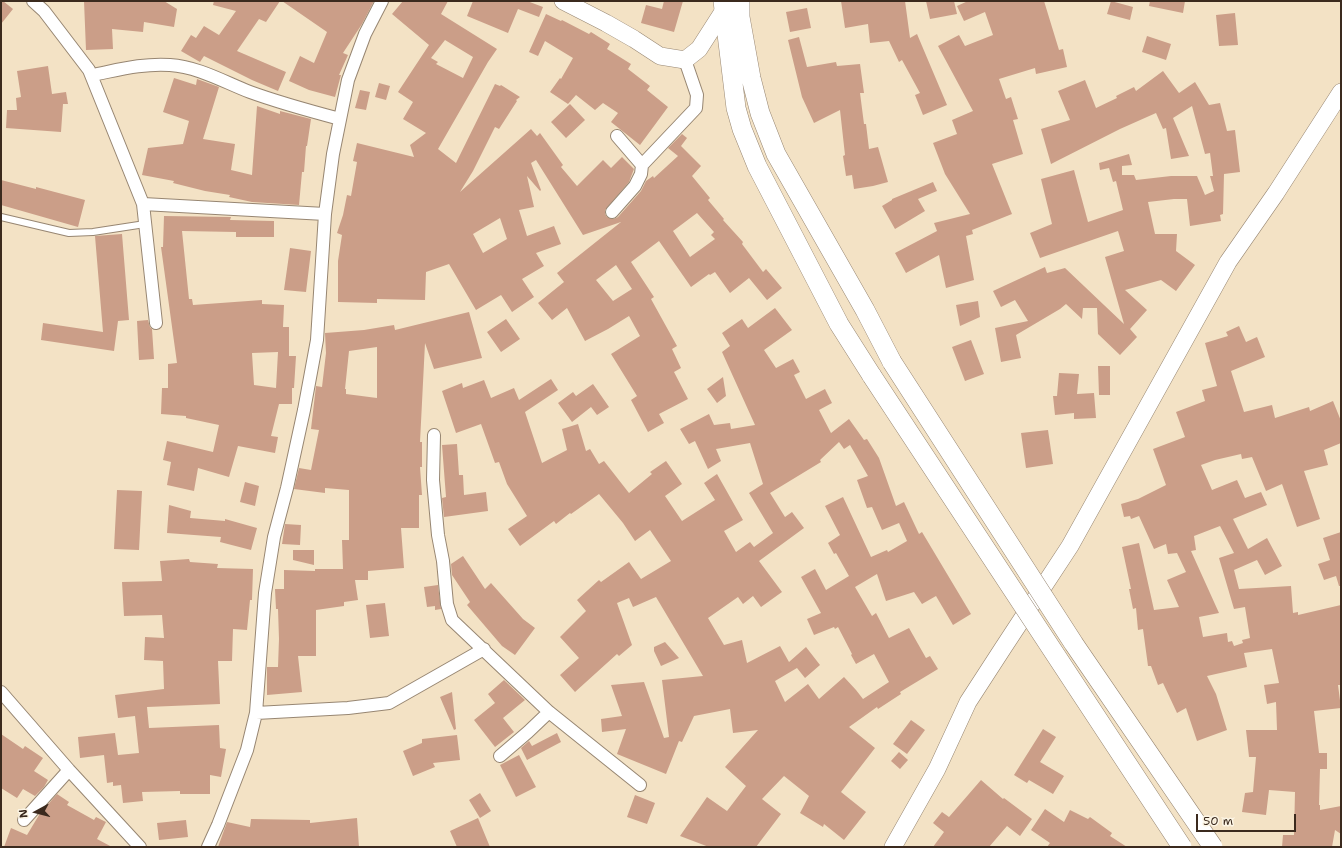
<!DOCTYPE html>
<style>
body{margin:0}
#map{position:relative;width:1342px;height:848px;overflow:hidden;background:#f3e2c5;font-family:"Shantell Sans",sans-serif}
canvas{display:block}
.frame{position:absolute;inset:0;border:2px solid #3b2a1e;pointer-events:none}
.north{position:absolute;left:16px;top:792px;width:40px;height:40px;-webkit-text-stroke:3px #fcf5e5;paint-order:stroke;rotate:263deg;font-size:11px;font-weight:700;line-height:16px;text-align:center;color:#3b2a1e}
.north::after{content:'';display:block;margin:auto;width:14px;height:18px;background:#3b2a1e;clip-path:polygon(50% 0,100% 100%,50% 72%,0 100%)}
.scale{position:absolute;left:1196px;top:814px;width:100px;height:18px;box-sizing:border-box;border:2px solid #3b2a1e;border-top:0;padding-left:5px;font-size:12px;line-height:14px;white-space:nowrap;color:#3b2a1e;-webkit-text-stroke:3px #fcf5e5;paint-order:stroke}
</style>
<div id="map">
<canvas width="1342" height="848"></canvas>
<div class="frame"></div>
<div class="north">N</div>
<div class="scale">50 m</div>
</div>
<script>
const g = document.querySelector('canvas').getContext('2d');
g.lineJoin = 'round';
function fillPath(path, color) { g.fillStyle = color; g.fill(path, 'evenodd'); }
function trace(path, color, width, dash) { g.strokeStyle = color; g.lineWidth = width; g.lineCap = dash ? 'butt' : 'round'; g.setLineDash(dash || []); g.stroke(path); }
fillPath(new Path2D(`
 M1,1H3L13,9L1,24Z
 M84,1H164L177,9L174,27L144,22L143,32L112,29L113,49L86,50Z
 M214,1H280L266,22L259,19L237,51L286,72L278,91L252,80L204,56L200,62L181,51L191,35L196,38L204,26L219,35L236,11L213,5Z
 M282,1H374L362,24L343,53L348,55L339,75H341L335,97L309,90L289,81L300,56L314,63L327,32Z
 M403,1H448L441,14L497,49L488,62L438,149L456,163L495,84L500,86L501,85L520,97L516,100L517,101L499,129L495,127L473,171L460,192L531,129L537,136L540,133L563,165L561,167L577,186L603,160L611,168L622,157L634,169L629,182L605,210V214L607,217L614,219L618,217L641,191L646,181L653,176L654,178L678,156L668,148L682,134L687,138L681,146L701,166L692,176L710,198L708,200L724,219L723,220L743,242L742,244L763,272L766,269L782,288L767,300L749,278L730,293L715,272L710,275L709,274L691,287L659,241L631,262L654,297L651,299L677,346L672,349L681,368L674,372L688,399L659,414L664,423L648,432L631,400L637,396L611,354L640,336L629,316L608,329L585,341L567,308L552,320L538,303L564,282L557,273L621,222L583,235L536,160L531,163L541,190L540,191L527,176L534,207L519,210L527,236L554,226L561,244L536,253L544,266L522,279L534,297L512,312L501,295L476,310L449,264L426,272L425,300L377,299V303L338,302V261L342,235L337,233L343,215L347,195L351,196L357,162L353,161L357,143L414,157L410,145L426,133L403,119L413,102L398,92L429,45L392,14ZM445,40L473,57L463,78L436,64L438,62L431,58ZM697,213L714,232L711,235L715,239L690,257L673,231ZM500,218L507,239L483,253L473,234ZM616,265L632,289L613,301L596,280Z
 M473,1H527L543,7L539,17L518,9L508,33L467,16Z
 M664,1H683L674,32L641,23L646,5L662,9Z
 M841,1H905L910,38L917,34L947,105L923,115L915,95L920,93L902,60L899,62L889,41L870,43L868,24L845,28Z
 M926,1H954L957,14L930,19Z
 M968,1H1044L1059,50L1063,49L1067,67L1036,74L1035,68L999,79L1006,99L1011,97L1018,119L1013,120L1023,154L992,164L1012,214L972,230L973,234L966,236L974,280L946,288L939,255L906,273L895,253L937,231L934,223L970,214L945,174L933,143L957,134L952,120L973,111L938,46L959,35L965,46L993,35L985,12L964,21L957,6Z
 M1111,1L1133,7L1130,20L1107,14Z
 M1150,1H1185L1183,13L1149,6Z
 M807,8L811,28L790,32L786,12Z
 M1235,13L1238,45L1219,46L1216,15Z
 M546,14L561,21L562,20L589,34L591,32L610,44L607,49L631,64L628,69L650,86L647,90L668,107L640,145L611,122L618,113L603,103L595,110L576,95L568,104L550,92L560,78L561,79L573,58L545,41L538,56L529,52Z
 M1147,36L1171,44L1166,60L1142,52Z
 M799,37L807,67L836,62L837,66L860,64L864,93H860L864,124H866L869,149L878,147L888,182L873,186L854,189L852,175L846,176L843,156L845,155L840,110L814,123L802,97L788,40Z
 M48,66L52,94L66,92L68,104H63L61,132L6,128L7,110H17L16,98L21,97L17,71Z
 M1163,71L1179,93L1195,82L1209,105L1220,103L1227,131L1235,130L1240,172L1224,174L1223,214L1220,215L1221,221L1190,226L1187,199H1174L1148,202L1155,234H1177L1176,251L1195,265L1176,291L1161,280L1125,290L1147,310L1130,329L1137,337L1120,355L1098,334L1097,308H1083L1082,319L1066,304L1060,309L1016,335L1021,358L1001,362L995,328L1028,321L1015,300L1001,307L993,291L1045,267L1047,273L1065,268L1124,324L1105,257L1124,251L1118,231L1040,258L1030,233L1052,224L1041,179L1074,170L1088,222L1123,210L1116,181L1113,182L1109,168L1100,170L1099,163L1129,154L1132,165L1122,166V175H1134L1136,180L1171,176H1197L1205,195L1214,191L1210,176H1213L1210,153L1205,154L1192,106L1173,118L1189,156L1171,159L1166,128L1163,129L1156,113L1120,129L1051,164L1041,129L1070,120L1058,91L1085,80L1096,108L1117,98L1116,96L1134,87L1136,91Z
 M174,78L196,85L197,79L219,87L203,139L235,144L231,170L252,175L257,106L280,114V111L311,119L307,146H306L304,172H302L299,205L252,202L229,197L230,195L205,191L173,183L174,181L142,175L148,148L183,144L189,121L163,112Z
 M379,83L390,86L386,100L375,97Z
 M360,90L370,92L366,110L355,108Z
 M570,104L585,120L566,138L551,122Z
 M1,180L36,189V187L85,200L78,227L1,205Z
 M933,182L937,191L918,199L925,211L895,229L882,206L892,200V199Z
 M164,216L231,217L230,220L274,221V237H236V232L182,231L189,299H192L193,305L262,300V304L284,305L283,327H289V356H296L294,388H292V404H279L271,436L278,437L275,453L238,446L229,477L198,468L194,491L167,485L171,462L163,460L167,441L213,452L219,425L186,418V416L161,414L162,388H168V364L177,363L161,247H163ZM278,352L276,388L254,385L252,353Z
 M122,234L129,320L118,321L114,351L41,340L43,323L103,332L95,236Z
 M290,248L311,251L306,292L284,290Z
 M978,301L980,317L960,326L956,305Z
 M775,308L792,330L764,350L776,368L793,359L800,372L794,375L806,399L825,389L832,403L819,410L831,433L849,419L864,440L867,439L879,458L896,506L904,502L919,534L922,532L971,614L953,625L936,596L922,604L914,592L886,601L877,574L855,587L872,616L876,613L889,638L909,628L926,658L930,656L938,669L900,692L901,694L878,709L877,707L849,727L875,748L841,792L866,812L844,840L824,824L823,827L800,813L809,796L784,776L762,799L781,814L756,847H709L680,836L707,797L727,811L746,786L725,767L758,730L733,733L730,709L694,716L682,742L679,741L666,774L617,754L626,729L602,732L601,719L622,716L611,685L644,682L664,738L669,737L662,680L703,676L656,597L633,607L629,598L617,603L632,645L619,656L617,654L575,692L560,675L579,658L560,637L586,611L577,600L599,580L601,582L629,562L641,579L671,561L650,530L635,541L623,523L599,494L571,514L570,513L556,524L554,521L520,546L508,529L527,516L507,484L499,462L495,463L481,424L456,433L442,391L462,383L463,388L484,380L491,398L514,388L519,400L551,379L558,390L525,412L542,463L567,450L562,429L578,424L586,451L590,449L599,464L604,461L629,493L652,474L650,472L666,461L682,484L665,496L682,521L715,500L704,483L717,474L743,520L724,531L736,552L750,542L754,547L773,533L749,493L763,484L750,443L716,449L721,461L708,469L695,441L689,444L680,429L709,414L714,425L730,423L731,429L755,425L722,352L730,346L722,333L742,319L748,328ZM839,442L844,449L850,445L868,476L857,480L867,508L872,507L882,530L899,523L907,541L888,552L887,550L871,557L843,497L825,506L840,535L828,543L834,554L836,553L849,576L826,590L815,569L801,577L821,613L807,619L814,635L834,627L835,629L838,627L852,654L851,655L856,664L874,654L889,682L863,699L856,690L844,677L819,699L808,684L785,702L775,681L797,668L805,678L820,665L806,647L789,662L780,646L747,663L742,640L724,645L708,618L738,597L743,604L753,596L761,607L782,592L759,561L804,528L792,512L785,517L770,493L821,462L820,460Z
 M469,312L482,358L434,369L425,343L420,442H422V467H420L422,495H419V528H401L404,568L368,571V580H355L358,600L344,602V606L316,610V656H298L302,692L267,695V667H278L279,639L278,609H276L275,589H284V570L315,571V569H343L342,540H349V490L325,488V493L294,489L299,468L311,470L319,430L311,429L316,386L322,387L326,353L325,333L364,330L394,325L395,330ZM377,347V398L346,394V389H345L349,351Z
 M506,319L520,339L501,352L487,332Z
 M148,320L150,327L152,329L154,359L139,360L137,321Z
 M1239,326L1246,342L1257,337L1265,357L1231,371L1244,412L1272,405L1275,418L1309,407L1310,411L1333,401L1341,421V443L1324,450L1328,465L1304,471L1320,519L1297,527L1282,484L1266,491L1252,457L1242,459L1241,454L1215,460L1201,465L1212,490L1237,480L1245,498L1261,492L1267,505L1233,519L1248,549L1267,538L1282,566L1265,575L1257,560L1234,570L1239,589L1291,586L1293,613L1298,612V615L1341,605V685H1338L1341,708L1314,711L1319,753H1327V769H1320L1319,805H1320V810L1341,806V834L1335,830L1332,847H1282L1283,835H1294L1295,792L1269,790L1266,815L1242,812L1245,793L1253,792L1256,757H1249L1246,730H1277L1276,702L1267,704L1264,685L1279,683L1272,649L1244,653L1247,667L1207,676L1216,694L1227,730L1197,741L1186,708L1177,713L1163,683L1158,685L1151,666H1148L1143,629L1138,630L1136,608L1133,609L1129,589H1131L1122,547L1139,543L1154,610L1179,607L1167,580L1186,572L1177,553L1168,554L1166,544L1154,549L1139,516L1131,519L1130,516L1124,517L1121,504L1138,499L1166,485L1153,449L1185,437L1176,412L1205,401L1202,390L1217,386L1205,343L1228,336L1226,332ZM1220,526L1234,553L1219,558L1234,609L1245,607L1250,638L1242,640L1243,643L1234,646L1232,641L1228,642L1227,633L1203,637L1199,617L1219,613L1191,551L1196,550L1194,536Z
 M971,340L984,374L965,381L952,347Z
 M1098,366H1110V395H1099Z
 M1059,373L1079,374L1077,394L1094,393L1096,418L1074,419V413L1055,415L1053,396H1057Z
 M723,377L726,396L717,403L707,389Z
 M593,384L609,407L597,415L591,407L572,422L558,403L573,392L576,396Z
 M1048,430L1053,464L1026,468L1021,433Z
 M457,444L459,475H463L464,495L486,492L488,511L444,517L442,498L446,497L442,445Z
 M245,482L259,486L255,506L240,502Z
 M117,490L142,491L139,550L114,549Z
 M169,505L191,511L190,518L225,521V519L257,528L251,550L220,542L221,537L167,533Z
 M285,524L301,525L300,545L282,544Z
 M1341,532V586H1339L1336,576L1324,580L1318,564L1330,560L1323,538Z
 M293,550H314V565L293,560Z
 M463,556L485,589L491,583L523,619L535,628L515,655L502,646L467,605L470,602L452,575L451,564Z
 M189,559L190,562L218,564L217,568L253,569L252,600H250L247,630L233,629L232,661H218L220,704L147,707L149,728L219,725L220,748L226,749L221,777L210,775V794H180V791L142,792L143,801L123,803L121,785L113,786V782L107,783L104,755L80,758L78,737L115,733L118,755L139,753L135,716L118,718L115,695L164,689L163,661L144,660L145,637L164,638L162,615L124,616L122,582L162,581L160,561Z
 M438,585L441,609L435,610V606L427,607L424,587Z
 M385,603L389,636L370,638L366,605Z
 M665,642L679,658L661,666L654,651V647Z
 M504,680L525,700L503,718L514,732L495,747L474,720L495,703L488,694Z
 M452,692L456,729L454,730L440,697Z
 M911,720L925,730L907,754L893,744Z
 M1043,729L1056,737L1040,762L1064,776L1053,794L1029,780L1027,783L1014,775Z
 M557,733L561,742L527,760L521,748L529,741L532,746Z
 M1,734L23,749L25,746L43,758L34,771L48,780L44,787L35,796L23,789L17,798L1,788Z
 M457,735L460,760L433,763L435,767L413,776L403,751L422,743V739Z
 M899,752L908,760L900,769L891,761Z
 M519,755L536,787L516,797L500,765Z
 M981,780L1003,799L1004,798L1032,819L1020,836L1007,826L989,847H933L944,832L933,823L942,812L949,817Z
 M480,793L491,811L480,818L469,800Z
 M57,794L69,802L67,805L94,820L96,817L106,822L97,839L112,847H4L11,828L27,835L39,815Z
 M635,795L655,803L647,824L627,817Z
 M1045,809L1064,822L1070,810L1088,819L1090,817L1112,833L1110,836L1127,847H1047L1050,843L1031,830Z
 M357,818L359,847H218L227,822L250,827L251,819L310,820V823Z
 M478,818L490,847H457L450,831Z
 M186,820L188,837L159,840L157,823Z`), '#cb9e88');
const lane = new Path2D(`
 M1,217L69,233L93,232L145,224`);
const street = new Path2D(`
 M33,1L44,11L89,70L143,204L156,323
 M92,75C118,70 143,63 170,65C199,67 224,82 250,92C280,103 310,111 340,119
 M617,136L642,165
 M143,204L325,214
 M612,212L635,186L641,174L642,165L696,108L697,95L685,60
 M434,435L433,480L438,535L443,561L447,604L452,620L549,712L640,785
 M1,692L69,770L140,847
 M256,713L348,708L389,703L484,649
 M500,756L528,732L549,712
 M24,820L69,770
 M208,847L218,825L247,750L256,713L265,593L274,537L287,488L304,410L317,340L325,214L333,154L348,80L365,34L382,1`);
const secondary = new Path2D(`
 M563,1L606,23L634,39L660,56L685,60L699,49L724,10L731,13
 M893,847L937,769L968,702L1003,648L1070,546L1228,262L1276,193L1341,92`);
const primary = new Path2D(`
 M723,1L736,108L742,129L757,166L839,324L872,376
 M740,1V17L751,78L760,113L776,154L865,310L892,362`);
trace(lane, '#978672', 8);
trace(street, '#978672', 14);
trace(secondary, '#978672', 18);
trace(primary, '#978672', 20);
trace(lane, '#fff', 6);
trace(street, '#fff', 12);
trace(secondary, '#fff', 17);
trace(primary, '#fff', 19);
const primaryBridge = new Path2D(`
 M892,362L1074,644L1213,847
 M872,376L1182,847`);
trace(primaryBridge, '#978672', 20, []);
trace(primaryBridge, '#fff', 19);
</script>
